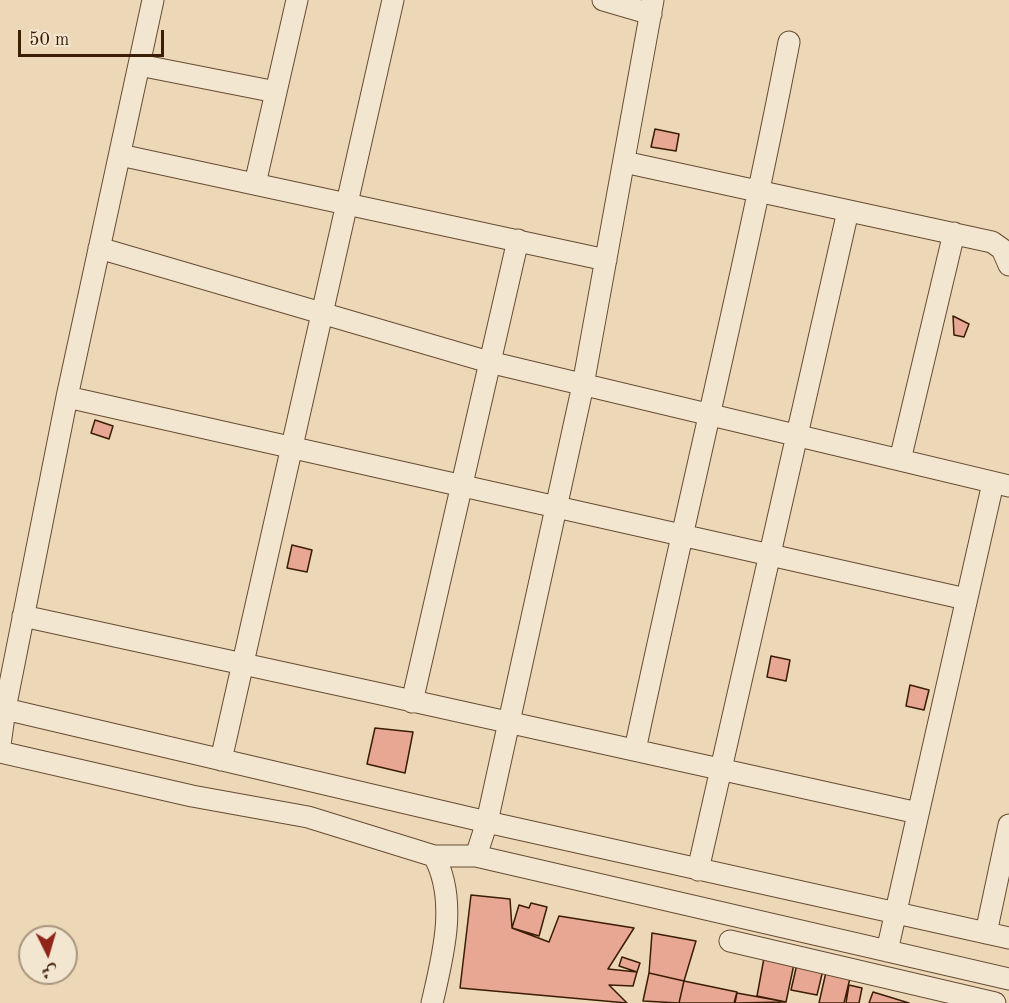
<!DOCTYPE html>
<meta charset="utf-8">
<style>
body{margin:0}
#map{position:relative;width:1009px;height:1003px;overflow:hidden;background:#ecd8b7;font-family:"Old Standard TT",Amiri,serif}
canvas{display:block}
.north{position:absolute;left:18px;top:925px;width:60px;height:60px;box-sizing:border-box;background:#f3e6d0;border:2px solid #a9957f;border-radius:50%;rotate:175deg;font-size:16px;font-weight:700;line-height:24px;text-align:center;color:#3b1c05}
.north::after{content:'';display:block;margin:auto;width:21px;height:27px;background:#8f2418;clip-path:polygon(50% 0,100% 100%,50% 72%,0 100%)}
.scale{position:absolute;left:18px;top:30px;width:146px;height:27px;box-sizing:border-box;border:3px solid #3b1c05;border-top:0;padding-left:8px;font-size:18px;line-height:21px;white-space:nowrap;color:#3b1c05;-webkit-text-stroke:4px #f3e6d0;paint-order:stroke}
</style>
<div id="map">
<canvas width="1009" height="1003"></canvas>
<div class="north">ش</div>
<div class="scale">50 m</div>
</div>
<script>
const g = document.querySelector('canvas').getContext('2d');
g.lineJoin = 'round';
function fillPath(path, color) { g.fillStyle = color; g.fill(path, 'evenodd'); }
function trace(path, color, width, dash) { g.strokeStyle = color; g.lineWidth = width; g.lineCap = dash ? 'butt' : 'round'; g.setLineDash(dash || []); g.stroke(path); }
const building = new Path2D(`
 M655,129L679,134L676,151L651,147Z
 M953,316L969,324L964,337L954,335Z
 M95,420L113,426L109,439L91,433Z
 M292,545L312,550L307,572L287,568Z
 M771,656L790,660L786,681L767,677Z
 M910,685L929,690L924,710L906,706Z
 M375,728L413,732L405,773L367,764Z
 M471,895L510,899L512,928L549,942L559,916L634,928L608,969L637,972L633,986L609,985L627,1003L460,988Z
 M531,903L547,907L539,936L512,928L519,905L529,908Z
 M652,933L696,941L684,981L649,973Z
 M622,957L640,963L637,972L619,966Z
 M764,958L794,964L786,1002L757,996Z
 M797,964L823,970L817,995L791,990Z
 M826,972L850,978L844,1003H819Z
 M649,973L684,981L679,1003L643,1001Z
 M684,981L737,992L734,1003H679Z
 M849,985L862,988L859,1003H846Z
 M873,992L909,1003H869Z
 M737,993L786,1002L735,1003Z`);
fillPath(building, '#e7a793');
trace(building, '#3b1c05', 1.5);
const minor = new Path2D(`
 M603,0L651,14
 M139,65L276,92
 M120,155L606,260
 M624,162L992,242L1002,249L1009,265
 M255,184L297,0
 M99,248L489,362L1009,486
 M67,397L966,599
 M900,460L954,233
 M23,616C322,679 619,749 918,813
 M412,702L518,240
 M5,709L487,822L1009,938
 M0,745L5,709L67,397L153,0
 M635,750C685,514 743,279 789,42
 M0,752L192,796L308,817L434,856C458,900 443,956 432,1003
 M221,760L393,0
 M434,856H476L1009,979
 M476,856L487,822L583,385L653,0
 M698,870L848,211
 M986,933L1009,825
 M730,941L995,1003
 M887,951L993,483`);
trace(minor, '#674b32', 23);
trace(minor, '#f3e6d0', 21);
</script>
